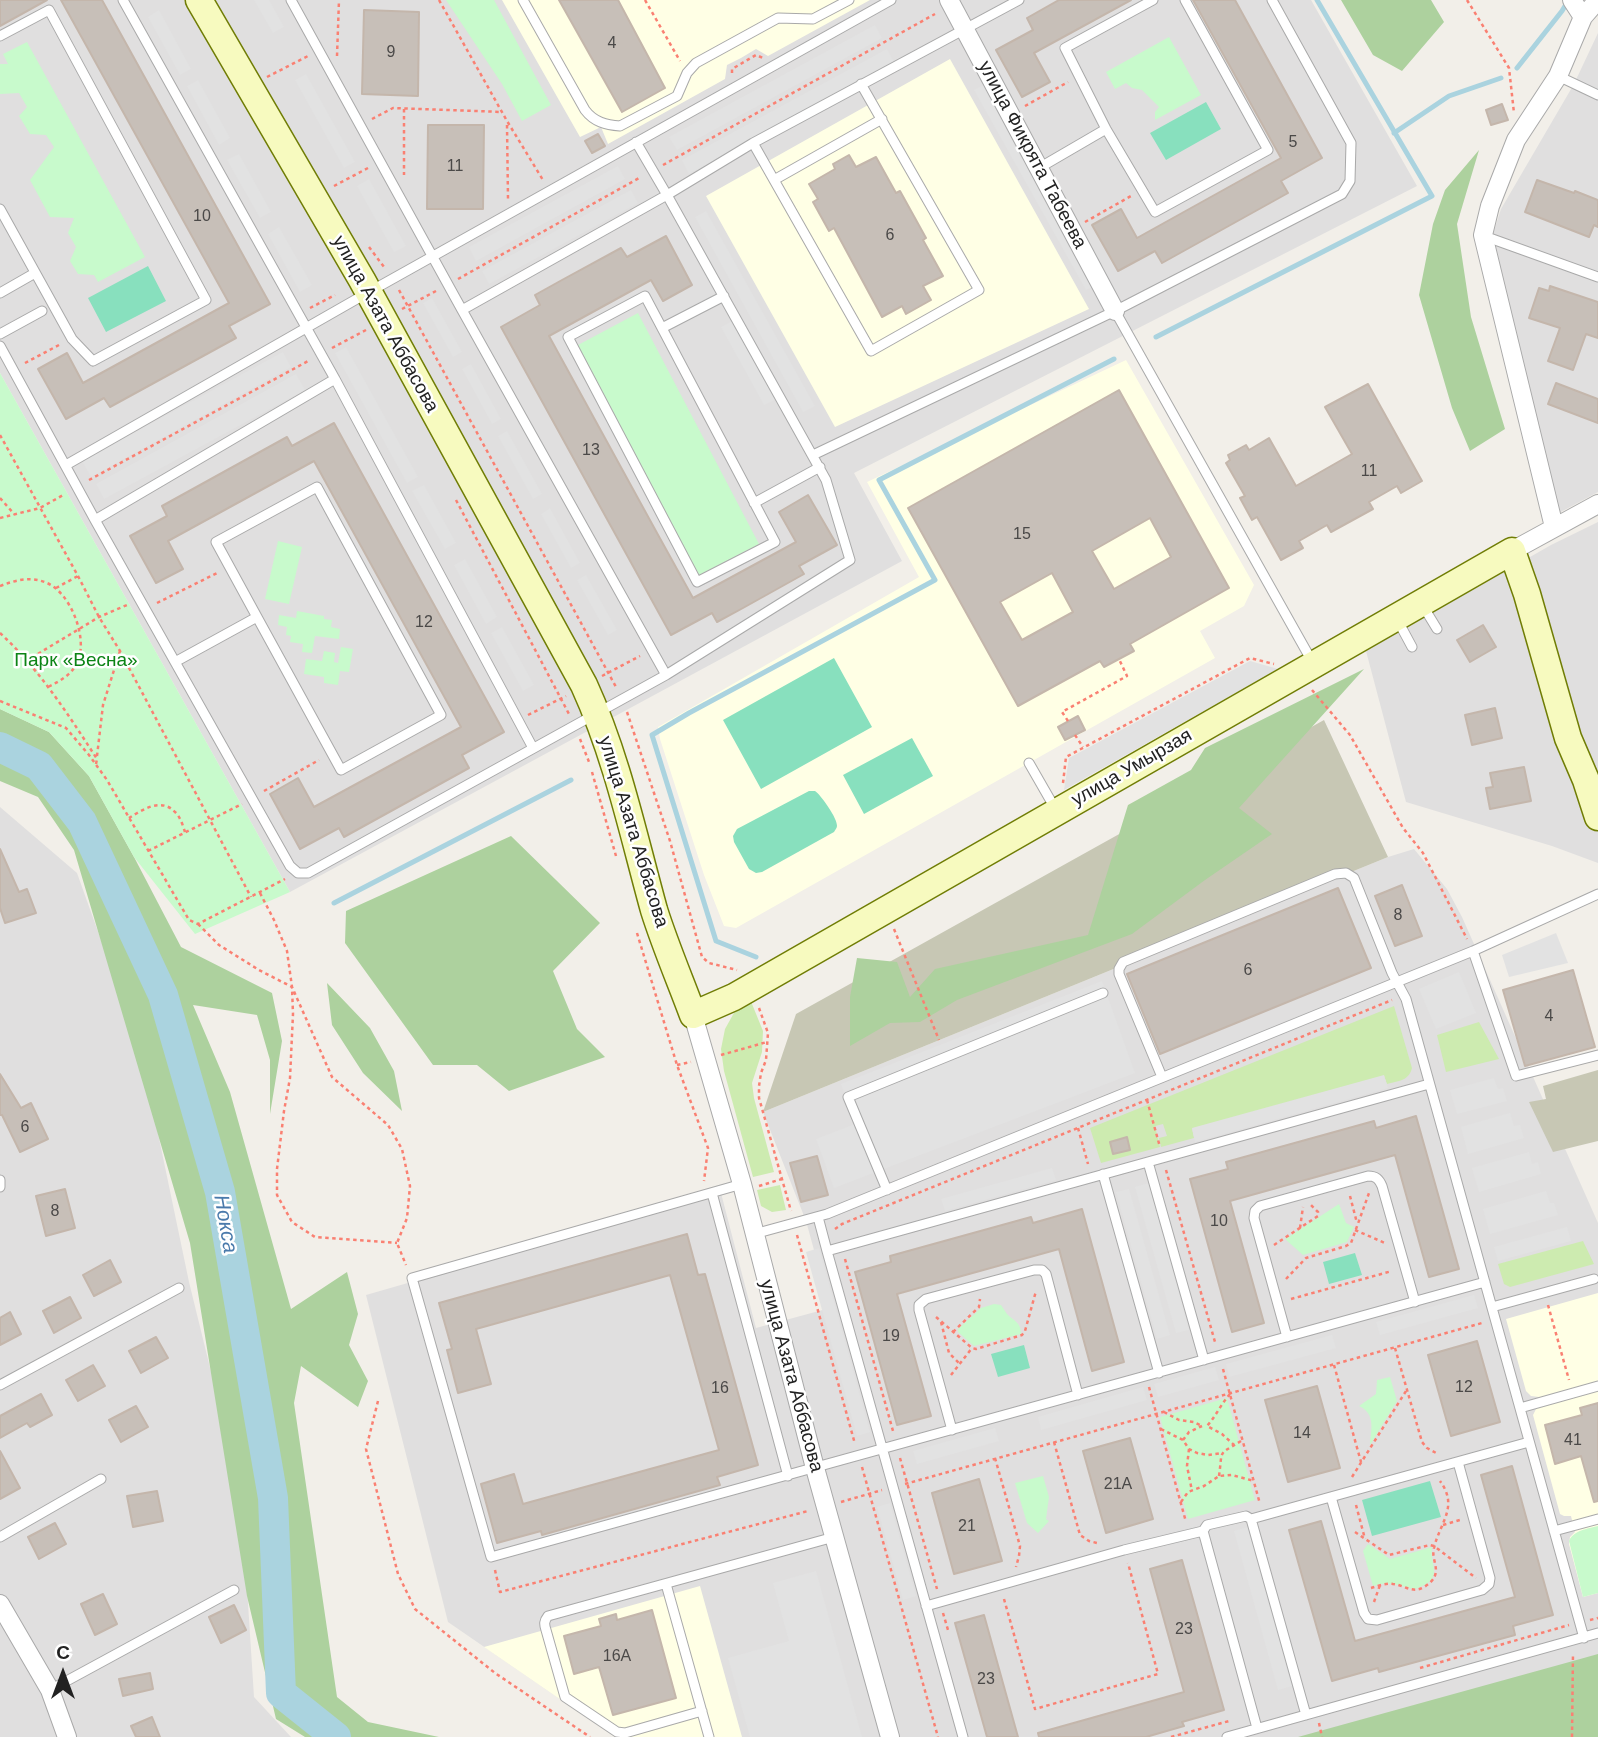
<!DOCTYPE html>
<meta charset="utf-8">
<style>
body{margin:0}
#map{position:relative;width:1598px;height:1737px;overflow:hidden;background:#f2efe9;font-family:Arial,sans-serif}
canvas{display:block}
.north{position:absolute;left:28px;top:1639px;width:70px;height:70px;-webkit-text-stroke:5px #fff;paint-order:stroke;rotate:0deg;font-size:19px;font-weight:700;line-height:28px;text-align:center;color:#222}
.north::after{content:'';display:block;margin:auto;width:24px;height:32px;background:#222;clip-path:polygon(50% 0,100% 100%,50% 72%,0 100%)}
</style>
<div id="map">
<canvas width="1598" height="1737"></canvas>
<div class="north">С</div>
</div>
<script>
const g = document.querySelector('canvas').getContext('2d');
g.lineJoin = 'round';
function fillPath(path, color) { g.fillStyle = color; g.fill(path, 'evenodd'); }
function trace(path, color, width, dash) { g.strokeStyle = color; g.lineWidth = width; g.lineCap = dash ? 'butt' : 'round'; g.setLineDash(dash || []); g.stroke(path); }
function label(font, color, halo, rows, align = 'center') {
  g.font = font + ' Arial,sans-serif'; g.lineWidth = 5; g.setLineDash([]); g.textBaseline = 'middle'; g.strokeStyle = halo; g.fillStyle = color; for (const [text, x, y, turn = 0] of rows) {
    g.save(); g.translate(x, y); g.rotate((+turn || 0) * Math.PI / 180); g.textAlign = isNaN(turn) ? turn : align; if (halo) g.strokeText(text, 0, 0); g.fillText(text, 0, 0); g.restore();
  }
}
fillPath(new Path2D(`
 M0,0H1311L1417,186L854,473L902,561L290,892L0,373Z
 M1598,33V492L1557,514L1492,237L1501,209L1574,84Z
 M1598,522V863L1552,846L1406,802L1366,651L1551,545Z
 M0,807L77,873L141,1052L189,1282L241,1494L254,1697L291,1737H0Z
 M1414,849L1447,889L1462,917L1598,1223V1659L1318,1737H615L448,1622L366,1295L721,1193L756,1328L830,1308L806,1221L763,1112L1388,857Z`), '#e0dfdf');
fillPath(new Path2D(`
 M502,0H870L768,56L756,49L741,58L727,65L725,79L608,144L601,127L580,137Z
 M950,59L1089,309L835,427L706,196Z
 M1126,360L1254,585L1244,606L1200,631L1215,658L736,928L724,926L704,875L660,739L658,727L919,577L867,482Z
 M1598,1293V1593L1583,1597L1569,1544L1570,1537L1575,1532L1571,1516H1564L1560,1514L1533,1415L1536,1409L1541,1405L1539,1397L1531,1396L1526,1391L1506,1319Z
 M700,1586L742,1737H615L484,1647Z`), '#ffffe5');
fillPath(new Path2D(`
 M1324,720L1388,857L763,1112L796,1014Z
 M1598,1070V1141L1553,1152L1529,1102L1546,1099L1543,1086Z`), '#c7c7b4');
fillPath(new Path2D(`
 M750,999L763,1031L762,1052L752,1083L754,1098L774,1172L753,1177L724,1071L721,1049L725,1029L735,1011Z
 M1394,1006L1412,1068C1409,1081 1398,1081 1387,1084L1384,1076L1192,1129L1194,1138L1161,1147L1159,1138L1167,1136L1163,1124L1155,1126L1160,1147L1101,1163L1090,1128Z
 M1479,1022L1499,1059L1446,1072L1437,1035Z
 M780,1185L786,1210L772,1212L761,1206L757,1190Z
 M1583,1241L1594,1264L1510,1287L1504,1284L1498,1264Z`), '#cdebb0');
fillPath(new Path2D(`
 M1341,0H1431L1444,22L1402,71L1373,55Z
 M1479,150L1457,224L1471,317L1505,429L1470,451L1452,408L1419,295L1433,224L1445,190Z
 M1364,669L1239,808L1272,834L1205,880L1132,934L957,1000L920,1022L890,1023L850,1046V997L857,958L897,962L910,997L935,969L1088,935L1128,805L1191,770L1205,748Z
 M0,709L49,732L89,776L134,857L181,947L272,993L282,1041L270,1114V1060L257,1015L193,1005L230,1092L291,1309L347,1272L358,1314L349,1345L368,1381L358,1407L301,1366L294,1403L337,1697L368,1722L439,1737H305L276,1719L247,1596L190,1243L74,850L38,797L0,781Z
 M511,836L600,923L553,971L577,1029L605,1057L509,1091L477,1065H433L345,943L346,911Z
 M327,983L370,1028L394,1071L402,1111L363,1073L332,1025Z
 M1598,1654V1737H1298L1573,1661Z`), '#add19e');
fillPath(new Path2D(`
 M446,0H494L551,105L522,121L502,84Z
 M1169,37L1201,95L1155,120V112L1159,107L1142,90L1132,88L1126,83L1115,89L1106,72Z
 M27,42L145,257L98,282L94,275L78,274L70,261L76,247L68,233L74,218L50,217L30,180L54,147L46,135L30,134L19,116L27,107L19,93L0,94V64H8L3,54Z
 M638,313L759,544L699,575L578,345Z
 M0,373L290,892L195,934L134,857L89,776L49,732L0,709Z
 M278,541L302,547L289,604L265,599Z
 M297,611L324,616V619L332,620L331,627L340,629L339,639L315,636L312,653L302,652L303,644L290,642L291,636L286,635L287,627L278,625L279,615L296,618Z
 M341,647L353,649L349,672L340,671L338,685L324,683V677L304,674L306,659L322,661L324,651L335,653L334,662L338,663Z
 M1339,1204L1346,1223L1354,1227L1347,1242L1303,1255L1285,1239Z
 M994,1304L1001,1305C1003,1308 1005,1311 1007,1314C1014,1321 1021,1322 1021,1334L974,1346L958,1332V1329L981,1308Z
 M1390,1377L1397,1401L1370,1445C1371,1429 1376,1414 1359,1406L1376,1394L1377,1380Z
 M1227,1398L1255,1500L1188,1519L1160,1417Z
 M1043,1476L1049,1497L1046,1519L1049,1521L1038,1533L1027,1523L1015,1483Z
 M1598,1526V1593L1583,1597L1569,1541C1574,1530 1587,1529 1598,1526Z
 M1368,1544L1390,1559L1432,1547C1429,1566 1446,1579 1415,1589C1398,1586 1392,1580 1373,1586L1363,1551Z`), '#c8facc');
fillPath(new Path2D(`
 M1206,102L1221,129L1166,160L1150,133Z
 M148,266L166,301L106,332L88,298Z
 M834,658L872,727L761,789L723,720Z
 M912,738L933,776L864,814L843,775Z
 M809,791H815C821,795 838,819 837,826C837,828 835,830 834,832L762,872L756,873L749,869L734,842L733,836L737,829Z
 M1355,1253L1362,1275L1329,1284L1323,1262Z
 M1024,1345L1030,1368L998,1377L991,1354Z
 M1430,1481L1441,1517L1372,1536L1362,1500Z`), '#88e0be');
fillPath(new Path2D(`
 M254,0H269L284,27L273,33Z
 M159,10L191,69L180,75L148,17Z
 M875,25L882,38L677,150L669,137Z
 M887,49L894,62L689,174L682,160Z
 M306,74L355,162L344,168L295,80Z
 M198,80L230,138L219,145L187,86Z
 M984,85L1095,286L1086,290L974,90Z
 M239,154L271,212L260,218L227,160Z
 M618,166L625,179L476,261L469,247Z
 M369,179L406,246L394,252L357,186Z
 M631,190L638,203L489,284L482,271Z
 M706,211L815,406L803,412L695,217Z
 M279,227L312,285L300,292L268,234Z
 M432,298L462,352L453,357L423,303Z
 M732,321L776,399L764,405L721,327Z
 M346,347L418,477L407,483L335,353Z
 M283,352L291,367L91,477L82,461Z
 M471,364L501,419L492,424L462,369Z
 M296,374L305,390L104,499L96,484Z
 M507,431L542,494L533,499L498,436Z
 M424,485L456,543L445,549L412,491Z
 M550,508L580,563L571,568L541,514Z
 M465,559L497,617L486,624L454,565Z
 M586,575L617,630L608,635L577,580Z
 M502,627L534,685L523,691L491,633Z
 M1250,661L1278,669L1064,790L1069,758Z
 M1556,933L1568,963L1509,977L1502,955Z
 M1459,972L1476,1013L1436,1029L1419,989Z
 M1102,981L1135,1073L834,1188L816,1139L855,1124L841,1084Z
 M1384,1075L1388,1088L1195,1142L1192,1128Z
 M1494,1078L1498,1089L1503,1088L1507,1101L1457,1114L1450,1090Z
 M1510,1113L1514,1126L1520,1125L1524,1138L1468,1154L1461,1127Z
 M1529,1152L1532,1164L1538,1162L1541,1174L1479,1192L1472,1168Z
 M1052,1168L1056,1180L945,1211L941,1199Z
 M1149,1183L1189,1330L1176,1333L1135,1187Z
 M1129,1189L1170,1335L1157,1339L1116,1192Z
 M1546,1191L1550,1203H1554L1558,1215L1490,1234L1483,1209Z
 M1567,1227L1571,1241L1498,1261L1494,1247Z
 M819,1248L870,1432L857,1436L806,1252Z
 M1474,1295L1478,1308L1380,1335L1376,1322Z
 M1332,1335L1336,1348L1229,1377L1226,1364Z
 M1215,1367L1219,1380L1158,1397L1154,1384Z
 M1143,1387L1147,1400L1041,1430L1038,1417Z
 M995,1428L999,1441L917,1464L913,1451Z
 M890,1503L916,1596L903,1600L877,1507Z
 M1248,1527L1292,1686L1278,1690L1234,1531Z
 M816,1571L862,1737H750L728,1658L789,1641L773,1583Z`), '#e2e2e2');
trace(new Path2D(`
 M1517,68L1562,11L1565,6
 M1394,133L1449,96L1501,78
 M1156,337L1432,196L1317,0
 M334,903L571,780
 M756,957L716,941L652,735L689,713L935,580L879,480L1114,359`), '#aad3df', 5);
trace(new Path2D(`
 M0,747L39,766L82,822L163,995L220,1192L273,1498L281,1693L336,1737`), '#aad3df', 30);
const building = new Path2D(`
 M0,0H47L0,26Z
 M61,0H102L270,304L229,326L236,338L110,407L104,398L66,419L38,369L67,353L83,383L229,303Z
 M559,0H618L665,88L622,112Z
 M1059,0H1131L1034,53L1050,82L1022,97L996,50L1033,30L1027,18Z
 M1193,0H1235L1322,158L1281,181L1288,193L1162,263L1155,251L1118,271L1092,225L1121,209L1137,238L1281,158Z
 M364,10L419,12L418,96L362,94Z
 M1502,104L1508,120L1491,125L1486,110Z
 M428,125H484L483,209H427Z
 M598,134L605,146L592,153L585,141Z
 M849,155L856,167L876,157L896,193L900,191L926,238L923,240L943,276L923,286L931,300L906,314L902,306L882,317L834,228L829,231L813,202L818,199L809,184L835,169L833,164Z
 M1537,180L1574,193L1575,191L1598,200V227L1594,225L1589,237L1525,212Z
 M666,236L692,285L663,301L651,280L549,336L657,533L693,598L796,542L779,512L808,495L837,545L799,566L804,574L743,608L717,622L712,613L671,635L501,327L540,305L535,295L562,280L621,248L627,257Z
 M1550,286L1598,302V338L1586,334L1573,370L1548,361L1560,328L1529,318L1539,288L1549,291Z
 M1556,383L1598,399V423L1548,404Z
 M1368,384L1422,481L1401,493L1397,486L1369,502L1373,509L1331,532L1327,525L1299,541L1303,548L1281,560L1257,517L1252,520L1240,498L1245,496L1226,463L1230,460L1228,455L1246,445L1249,450L1269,438L1296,486L1352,454L1325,407Z
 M1119,390L1229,588L1130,644L1134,651L1104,667L1100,661L1018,706L908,508ZM1150,518L1171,557L1114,589L1092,551ZM1052,573L1073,612L1022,640L1000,602Z
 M334,423L504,732L462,755L469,768L344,837L339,828L300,849L270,794L298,778L314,807L461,727L314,461L168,541L183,569L156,583L130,536L167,516L162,506L287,437L292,446Z
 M1483,625L1496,647L1470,662L1457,640Z
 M1495,708L1502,738L1472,745L1465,715Z
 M1078,716L1085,730L1065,740L1058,727Z
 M1524,767L1531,801L1490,809L1486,788L1493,787L1490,773Z
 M0,849L19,892L27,889L36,913L5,923L0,908Z
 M1402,885L1422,936L1395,946L1375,896Z
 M1338,888L1371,968L1160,1054L1127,974Z
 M1573,970L1595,1047L1525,1066L1503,990Z
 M0,1074L21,1108L31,1103L48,1139L20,1152L2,1115H0Z
 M1416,1116L1459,1269L1429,1277L1395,1155L1230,1201L1264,1323L1232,1332L1190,1179L1228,1169L1226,1162L1374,1121L1376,1128Z
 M1127,1137L1130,1150L1113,1154L1110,1142Z
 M817,1156L828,1195L801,1202L790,1163Z
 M65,1189L75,1228L46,1236L36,1196Z
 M1082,1209L1124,1362L1092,1371L1059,1249L897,1294L931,1416L897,1425L855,1272L891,1262L890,1256L1031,1217L1033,1223Z
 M687,1234L698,1275L705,1274L758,1465L717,1477L720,1485L542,1535L541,1531L497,1543L481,1484L514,1474L523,1504L719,1450L670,1275L476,1329L491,1384L458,1393L447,1350L452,1349L439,1303Z
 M110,1260L121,1282L94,1296L83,1275Z
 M70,1297L81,1318L54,1333L43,1311Z
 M10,1312L21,1334L0,1345V1318Z
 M156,1337L168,1358L141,1373L129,1351Z
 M1477,1341L1500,1422L1451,1436L1428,1355Z
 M93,1365L105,1386L78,1401L66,1380Z
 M1317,1386L1340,1468L1288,1482L1265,1400Z
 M41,1394L52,1415L30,1427L27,1423L0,1438V1416Z
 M1598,1403V1501L1594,1502L1581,1456L1555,1464L1545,1425L1582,1415L1580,1408Z
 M136,1406L148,1427L121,1442L109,1420Z
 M1130,1438L1153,1519L1106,1533L1083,1451Z
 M0,1451L20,1488L0,1499Z
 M1512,1466L1553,1615L1513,1626L1515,1635L1379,1672L1378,1668L1332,1681L1289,1530L1321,1521L1355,1641L1515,1597L1481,1475Z
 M979,1479L1002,1561L954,1574L932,1493Z
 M157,1491L163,1521L133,1527L127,1496Z
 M55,1523L66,1544L39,1559L28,1537Z
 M1182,1560L1224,1710L1182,1722L1184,1726L1146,1737H1039L1038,1733L1184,1692L1150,1569Z
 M103,1594L117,1624L95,1635L81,1604Z
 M234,1605L246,1630L221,1643L209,1617Z
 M652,1610L676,1698L613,1715L599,1667L574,1674L564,1636L601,1626L599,1619L616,1614L617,1620Z
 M984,1615L1018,1737H987L955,1623Z
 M150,1673L153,1689L123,1696L119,1679Z
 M152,1717L160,1737H136L131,1726Z`);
fillPath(building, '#c7bfb8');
trace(building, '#c4b6ab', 2);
const lane = new Path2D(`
 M123,0L335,379
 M291,0L462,310
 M523,0L585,110C594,122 606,125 620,126L677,96L687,73L696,63L778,18L813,19L849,0
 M1153,0L1065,48L1106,129L1155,212L1268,150L1185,0
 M0,36L49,10L206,300L93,361L72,339L0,209
 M1558,76L1598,95
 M636,142L667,195L753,143L1019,0
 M753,143L871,351L979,290L861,84
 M1039,168L1106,129
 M774,180L882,119
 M1484,236L1598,277
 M0,293L35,273
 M645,296L775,542L697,582L568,337Z
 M1115,311L1313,663
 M662,328L724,296
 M0,334L42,311
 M0,346L95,520L290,866L298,873H308L666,675L850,560L826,480L667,195L462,310L666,675
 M813,455L1115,311L1342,194L1350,181L1351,143L1272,0
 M66,465L369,292L891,0
 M754,503L820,467
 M95,520L335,379L533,748
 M1423,606L1437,629
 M1398,621L1412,647
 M175,662L257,617L216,542L317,487L441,715L341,770L257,617
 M1029,763L1056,810
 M1473,951L1516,1076L1598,1055
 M1162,1077L1119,974V969L1123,962L1335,874L1346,873L1354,878L1392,973L1406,999L1584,1638
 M1148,1162L1204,1360
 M1103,1174L1159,1373
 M0,1180V1187
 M742,1184L412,1278L491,1557L1485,1282
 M887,1190L848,1097L1103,993
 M712,1193L788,1476
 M818,1217L827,1251L1429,1084
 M754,1234L827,1214L1473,951L1598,894
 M827,1251L963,1737
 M1492,1307L1594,1279
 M1287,1337L1254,1218L1255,1211L1260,1206L1368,1176C1376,1176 1379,1179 1382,1186L1415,1302
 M0,1385L179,1288
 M1520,1408L1598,1386
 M952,1430L919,1310V1305L926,1299L1034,1270H1042L1046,1274L1078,1395
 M1331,1497L1364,1613L1368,1619L1377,1620L1482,1590L1489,1584L1490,1578L1458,1462
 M1251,1519L1529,1442
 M1203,1531L1257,1728
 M1554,1531L1598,1519
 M0,1537L101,1479
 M666,1584L709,1737
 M926,1606L1124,1550L1203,1531L1207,1525L1246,1516L1251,1519L1306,1715
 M50,1690L234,1590
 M702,1711L625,1733L617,1732L565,1697L546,1630C544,1624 544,1621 548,1616L834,1537
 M1227,1737L1598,1633`);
const street = new Path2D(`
 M949,0L1115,311
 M1572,0L1583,17
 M1554,527L1483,235L1490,206L1516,140L1558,76L1583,17L1598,0
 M1512,551L1598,504
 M693,1015L742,1184L815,1468L890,1737
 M0,1604L50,1690L67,1737`);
const secondary = new Path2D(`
 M199,0L362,280L584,685C617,757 633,834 654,910C665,945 680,980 693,1015L734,997L1512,551L1527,594L1568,738L1586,780L1598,817`);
trace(lane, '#a9a9a9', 11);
trace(street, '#a9a9a9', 20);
trace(secondary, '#707d05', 29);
trace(new Path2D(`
 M439,0L507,121L543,180
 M645,0L680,61
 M1467,0L1509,68L1514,113
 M337,56L339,0
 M732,73V69L756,55L763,58
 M267,77L308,56
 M1025,106L1068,82
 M404,109V175
 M372,119L393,108L502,112
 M507,125L508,199
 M663,165L935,14
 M334,186L368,168
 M1085,222L1131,196
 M369,247L384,267
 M458,279L641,177
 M399,290L616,687
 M310,308L335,295
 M402,309L436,291
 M332,348L366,330
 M25,363L59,345
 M0,435L78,576L99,617L120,651L251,897
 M89,480L310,360
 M0,498L15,515
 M456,500L569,714
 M0,518L40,508L65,494
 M0,586C16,580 31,576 47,583C71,593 89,640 77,663C71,675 60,681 48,687
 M56,588L78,576
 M157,603L217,573
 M0,633C39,669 68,714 97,759L96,764
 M26,661L99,617L127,605
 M602,676L640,656
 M1312,690L1350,735L1403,828L1423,853L1467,939
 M0,701L66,728L89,755L107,780L189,920L198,924L285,879
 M627,712L670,841L702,957L709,963L737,970
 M528,715L566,696
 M1068,721L1062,712L1127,676L1119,659
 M1075,735L1083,747
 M580,739L589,762
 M97,756L103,705L120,651
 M592,772L616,856
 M1063,783L1066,757L1250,658L1274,664
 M264,791L319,760
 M129,818C142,810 161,797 175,812C180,816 183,826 185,832
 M148,851L242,804
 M260,893L274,920L287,951L292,987L293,1014L290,1078L284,1111L277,1169V1195L292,1222L315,1237L397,1243
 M198,924L219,945L259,970L292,987L332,1077L388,1125L402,1149L410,1186L407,1218L397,1243L406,1265
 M894,929L939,1040
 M637,933L677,1065L708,1148L704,1181
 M759,1008L768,1033L766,1060L761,1073L759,1086V1098L791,1211
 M721,1055L767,1042
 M677,1065L691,1062
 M1147,1100L1160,1147
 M1078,1128L1088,1164
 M1166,1170L1215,1342
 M759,1186L782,1179
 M1350,1196L1357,1223
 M1300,1228L1303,1207
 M835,1229L842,1224L1392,1000
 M1355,1230L1385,1243
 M797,1235L855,1444
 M1274,1245L1318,1216V1212L1311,1205
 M845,1259L893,1431
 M1286,1279L1306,1258L1346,1246L1351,1243L1369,1193
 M1291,1299L1392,1271
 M1548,1305L1569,1380
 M936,1317L972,1348L976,1349L1022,1335L1025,1331L1036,1291
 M941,1322L949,1353L960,1364
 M953,1332L979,1307L980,1299
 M1395,1348L1422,1442L1427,1448L1438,1454
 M1334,1365L1361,1462
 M1223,1369L1260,1504
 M951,1375L972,1348
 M1149,1387L1186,1522
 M1230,1394C1221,1404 1216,1416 1207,1426L1222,1434L1234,1445
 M378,1401L366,1449L398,1574L415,1609L495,1673L590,1737
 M1164,1412L1179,1420L1194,1422L1202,1426
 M1161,1429L1183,1440L1189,1449L1197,1453L1208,1455L1222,1453
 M1183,1440L1189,1432L1202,1426
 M1054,1442L1080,1535L1089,1541L1097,1543
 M1189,1449L1187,1466L1192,1491
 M900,1458L937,1589
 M995,1458L1020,1546L1019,1556L1016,1567
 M862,1467L938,1737
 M1219,1476C1223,1448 1217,1456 1241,1441
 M1352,1477L1406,1391
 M905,1484L1482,1323
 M841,1502L882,1490
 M1181,1502L1188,1492L1204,1486L1219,1476L1232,1475L1254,1481
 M1356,1505L1365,1539
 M1443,1525L1460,1520
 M1355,1532L1389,1555L1430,1545L1434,1546L1476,1578
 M495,1570L500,1592L808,1511
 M1371,1588C1378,1586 1385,1583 1393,1584C1404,1585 1413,1594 1424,1587C1446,1574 1430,1561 1434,1548C1440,1522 1459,1507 1440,1481
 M1004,1599L1035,1709L1158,1674L1128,1563
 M1374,1602L1380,1585
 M943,1613L948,1630
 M1590,1620L1598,1618
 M1420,1668L1569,1625
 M1319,1723L1322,1737
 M1171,1737L1229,1721
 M1572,1737L1573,1653`), '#fa8072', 2.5, [3.5, 3.5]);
trace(lane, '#fff', 9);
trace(street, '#fff', 18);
trace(secondary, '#f7fabf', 26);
label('16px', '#4b4948', null, [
 ["4",612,44],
 ["9",391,53],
 ["5",1293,143],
 ["11",455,167],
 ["10",202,217],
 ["6",890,236],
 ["13",591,451],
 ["11",1369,472],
 ["15",1022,535],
 ["12",424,623],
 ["8",1398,916],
 ["6",1248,971],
 ["4",1549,1017],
 ["6",25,1128],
 ["8",55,1212],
 ["10",1219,1222],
 ["19",891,1337],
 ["12",1464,1388],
 ["16",720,1389],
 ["14",1302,1434],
 ["41",1573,1441],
 ["21А",1118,1485],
 ["21",967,1527],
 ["23",1184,1630],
 ["16А",617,1657],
 ["23",986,1680]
]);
label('19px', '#222', '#fff', [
 ["улица Фикрята Табеева",1032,155,62],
 ["улица Азата Аббасова",385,324,61],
 ["улица Умырзая",1132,768,-30],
 ["улица Азата Аббасова",633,832,73],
 ["улица Азата Аббасова",791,1376,75]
]);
label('19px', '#0c8416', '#fff', [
 ["Парк «Весна»",76,661]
]);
label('italic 21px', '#4a7aab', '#fff', [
 ["Нокса",225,1224,80]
]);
</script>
